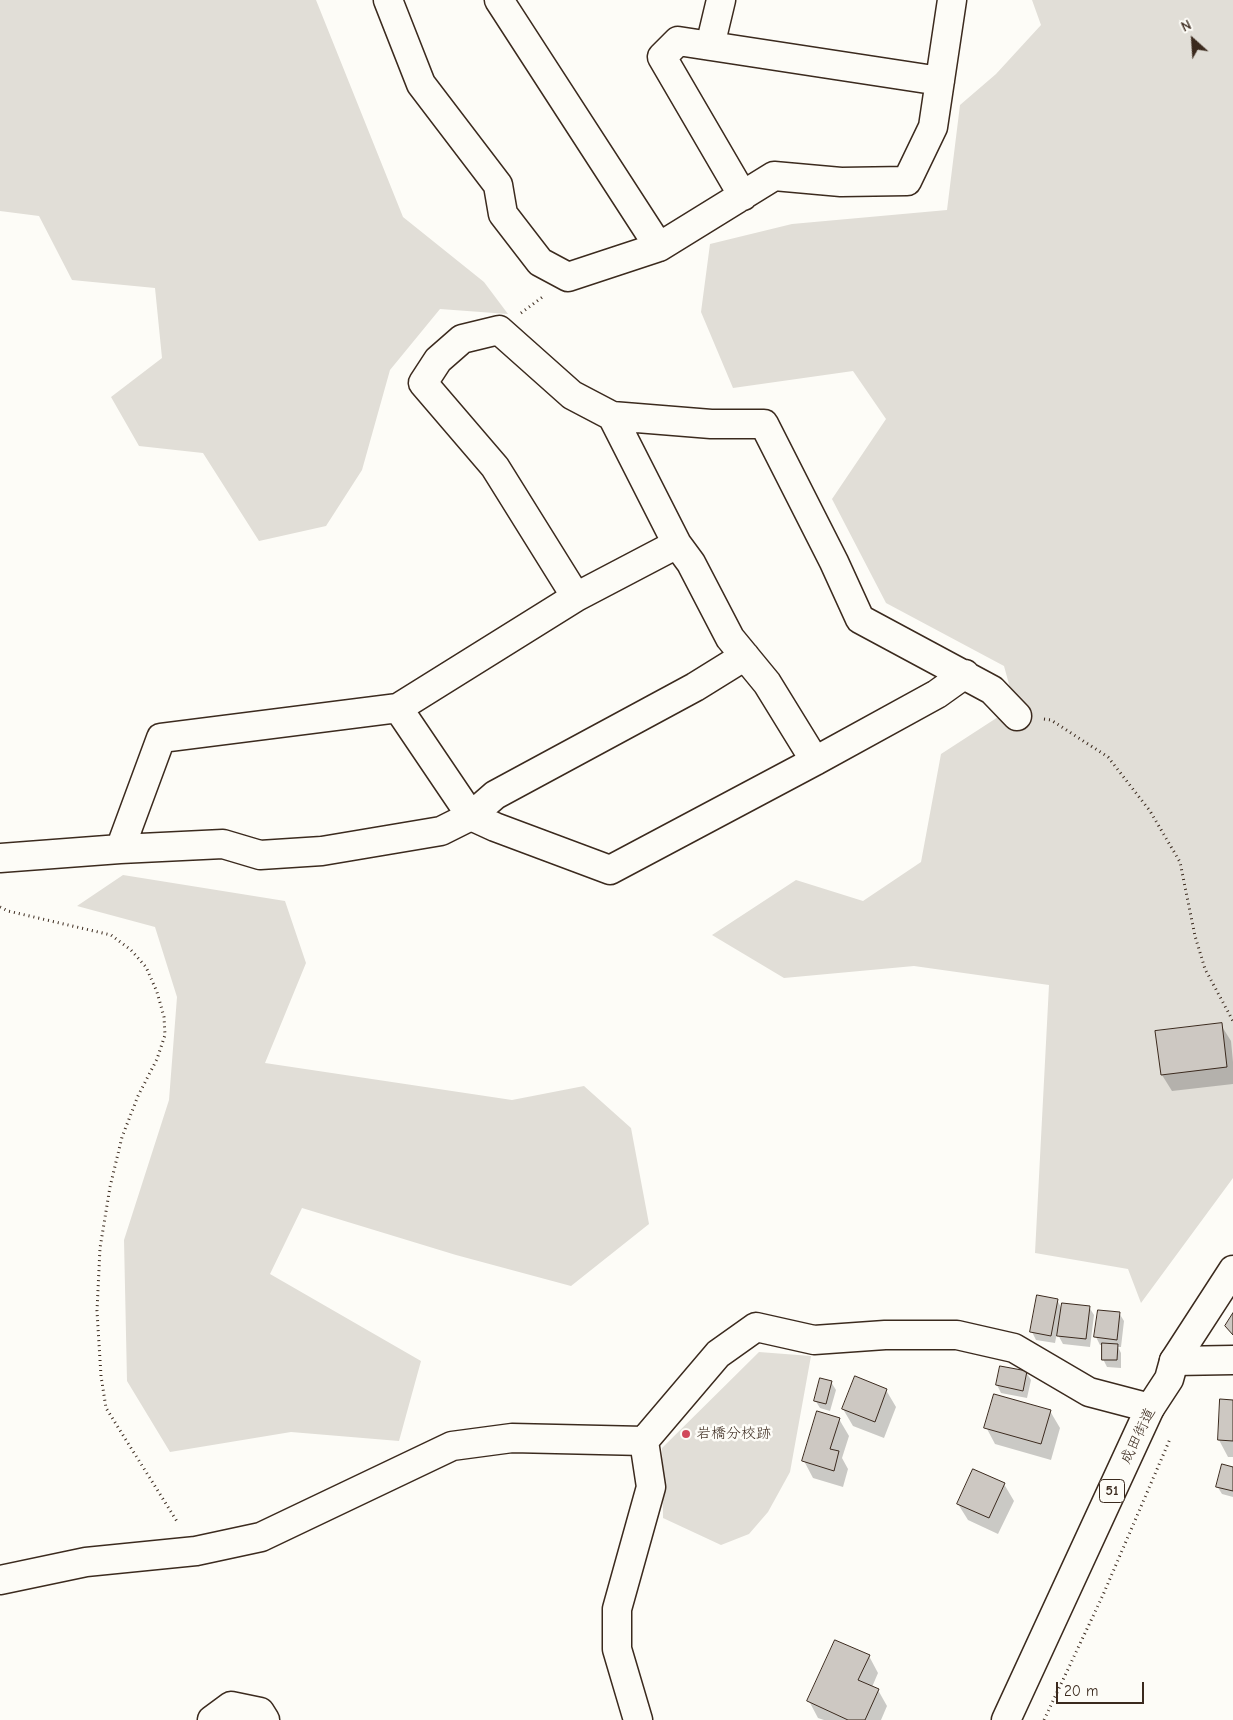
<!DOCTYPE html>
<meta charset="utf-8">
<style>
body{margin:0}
#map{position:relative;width:1233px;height:1720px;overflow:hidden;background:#fdfcf7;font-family:"Comic Neue",sans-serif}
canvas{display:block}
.north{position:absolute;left:1168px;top:15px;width:50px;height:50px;-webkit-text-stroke:4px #fdfcf7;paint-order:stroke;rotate:334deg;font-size:14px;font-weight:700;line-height:20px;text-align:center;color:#3b2a1e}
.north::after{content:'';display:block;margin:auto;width:18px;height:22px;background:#3b2a1e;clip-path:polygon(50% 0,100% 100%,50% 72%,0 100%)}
.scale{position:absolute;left:1056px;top:1682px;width:88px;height:22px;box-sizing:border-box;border:2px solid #3b2a1e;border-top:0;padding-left:6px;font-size:15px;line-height:18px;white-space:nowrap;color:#3b2a1e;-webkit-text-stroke:4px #fdfcf7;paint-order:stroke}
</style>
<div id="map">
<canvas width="1233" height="1720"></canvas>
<div class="north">N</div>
<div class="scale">20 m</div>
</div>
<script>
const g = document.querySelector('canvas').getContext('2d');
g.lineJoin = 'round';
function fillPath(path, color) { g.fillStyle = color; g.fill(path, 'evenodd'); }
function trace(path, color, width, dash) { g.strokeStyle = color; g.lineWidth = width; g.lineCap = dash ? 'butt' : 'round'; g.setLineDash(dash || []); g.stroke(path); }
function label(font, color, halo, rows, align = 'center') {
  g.font = font + ' "Comic Neue","Klee One",sans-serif'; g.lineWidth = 5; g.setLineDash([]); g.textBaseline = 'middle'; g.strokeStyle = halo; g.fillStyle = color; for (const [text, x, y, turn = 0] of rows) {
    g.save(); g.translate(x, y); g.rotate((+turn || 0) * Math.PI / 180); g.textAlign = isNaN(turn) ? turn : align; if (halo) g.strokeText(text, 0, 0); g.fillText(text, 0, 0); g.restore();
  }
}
fillPath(new Path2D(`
 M0,0H316L403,217L484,282L508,314L440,309L390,370L362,470L326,526L259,541L203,453L139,446L111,397L162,358L155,288L72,280L39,216L0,211Z
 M1032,0H1233V1178L1141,1303L1128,1269L1035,1253L1049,985L914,966L784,978L712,935L796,880L863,901L921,862L941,754L1015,706L1004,666L886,603L832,499L886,419L853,371L733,388L701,312L710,244L792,224L947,210L960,105L996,74L1041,25Z
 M123,875L285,901L306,963L265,1063L512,1100L584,1086L631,1128L649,1224L571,1286L456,1255L302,1208L270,1274L421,1361L399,1441L291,1432L170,1452L127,1381L124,1240L169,1100L177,997L155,927L77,906Z
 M759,1352L811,1356L790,1472L768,1512L749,1534L721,1545L663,1518L662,1448Z`), '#e1ded7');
fillPath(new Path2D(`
 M1221,1025L1231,1041L1233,1062V1084L1172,1091L1162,1075Z
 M1057,1300L1062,1309L1089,1307L1094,1315L1090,1347L1063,1344L1057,1333L1055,1343L1036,1340L1032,1332Z
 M1119,1313L1124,1321L1121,1347H1118L1121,1353V1368L1107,1367L1103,1359V1345H1100L1096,1337Z
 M1026,1372L1031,1380L1027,1398L1001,1393L997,1385Z
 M831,1382L836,1390L830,1411L820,1408L815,1400Z
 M886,1390L896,1407L884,1438L853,1426L843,1409Z
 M1233,1402V1457H1228L1219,1440Z
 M1050,1411L1060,1428L1051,1460L995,1444L986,1427Z
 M839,1419L849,1436L842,1458L848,1469L843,1487L813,1478L804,1461Z
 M1233,1468V1497L1222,1494L1217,1486Z
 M1004,1484L1014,1501L998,1534L968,1520L958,1504Z
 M869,1656L878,1673L872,1687L878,1690L887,1706L881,1720H824L818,1718L809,1701Z`), '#0003');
const building = new Path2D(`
 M1222,1023L1227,1067L1161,1075L1155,1031Z
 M1037,1295L1058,1299L1051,1336L1030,1332Z
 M1062,1303L1090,1306L1086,1339L1057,1336Z
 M1098,1310L1120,1312L1117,1340L1094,1337Z
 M1233,1313V1335L1225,1326Z
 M1102,1343L1118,1344L1117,1360H1102Z
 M1000,1366L1027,1371L1023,1391L996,1385Z
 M855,1376L887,1389L875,1422L842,1409Z
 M820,1378L832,1381L826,1404L814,1401Z
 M994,1394L1051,1410L1041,1444L984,1428Z
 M1220,1399L1233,1400V1441L1218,1440Z
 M817,1411L840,1418L830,1449L839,1451L834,1471L802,1461Z
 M1222,1464L1233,1467V1491L1216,1487Z
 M973,1469L1005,1483L989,1518L957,1504Z
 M835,1640L870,1655L858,1680L879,1689L865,1720H848L807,1701Z`);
fillPath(building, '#cdc8c2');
trace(building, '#3b2a1e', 1);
const minor = new Path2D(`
 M388,0L421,84L498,185L503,214L540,262L568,277L659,247L774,176L841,182L907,181L933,127L952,0
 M499,0L659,247
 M710,46L721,0
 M743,196L662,57L678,41L940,81
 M612,416L711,424H764L834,562L860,619L992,690L1017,716
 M576,597L495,467L423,383L438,360L462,339L499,330L572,395L612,416L677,544L691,563L730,638L767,683L815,761
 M398,708L471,816L495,827L610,870L815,761L937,694L965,674
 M120,849L223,844L260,855L322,851L441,831L471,816L495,795L695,687L745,656
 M0,858L120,849L161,738L398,708L576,597L677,544
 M1174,1361L1233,1360
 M0,1580L86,1562L196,1551L261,1537L452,1446L512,1438L644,1441L718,1354L756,1327L814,1340L885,1335H957L1014,1348L1089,1392L1150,1408
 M212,1720L231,1706L260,1712L265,1720
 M638,1720L617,1649V1609L651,1487L644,1441`);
const highway = new Path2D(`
 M1006,1720L1150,1408L1169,1379L1174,1361L1233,1270`);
trace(minor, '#3b2a1e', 31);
trace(highway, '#3b2a1e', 31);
trace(new Path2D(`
 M521,313L544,296
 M1044,719L1051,720L1108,757L1150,811L1180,862L1195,936L1205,969L1233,1021
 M0,907L8,911L111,935L131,950L146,967L157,992L164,1017L165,1035L157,1059L138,1096L122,1137L110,1187L100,1248L97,1311L101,1376L106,1408L178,1523
 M1044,1720L1103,1595L1170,1439`), '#3b2a1e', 3, [1, 4]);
trace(minor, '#fdfcf7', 28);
trace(highway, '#fdfcf7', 28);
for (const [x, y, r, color] of [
 [686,1434,5,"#d1495b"]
]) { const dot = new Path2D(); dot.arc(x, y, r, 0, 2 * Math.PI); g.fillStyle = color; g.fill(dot); trace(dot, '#fdfcf7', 2); }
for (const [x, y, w] of [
 [1112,1491,25]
]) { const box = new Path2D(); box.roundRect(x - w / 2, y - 11.5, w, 23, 4); g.fillStyle = '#fdfcf7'; g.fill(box); trace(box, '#3b2a1e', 1); }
label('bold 14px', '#3b2a1e', null, [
 ["51",1112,1491]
]);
label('15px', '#3b2a1e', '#fdfcf7', [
 ["岩橋分校跡",696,1434]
], 'left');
label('15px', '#3b2a1e', '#fdfcf7', [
 ["成田街道",1138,1436,-64]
]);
</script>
